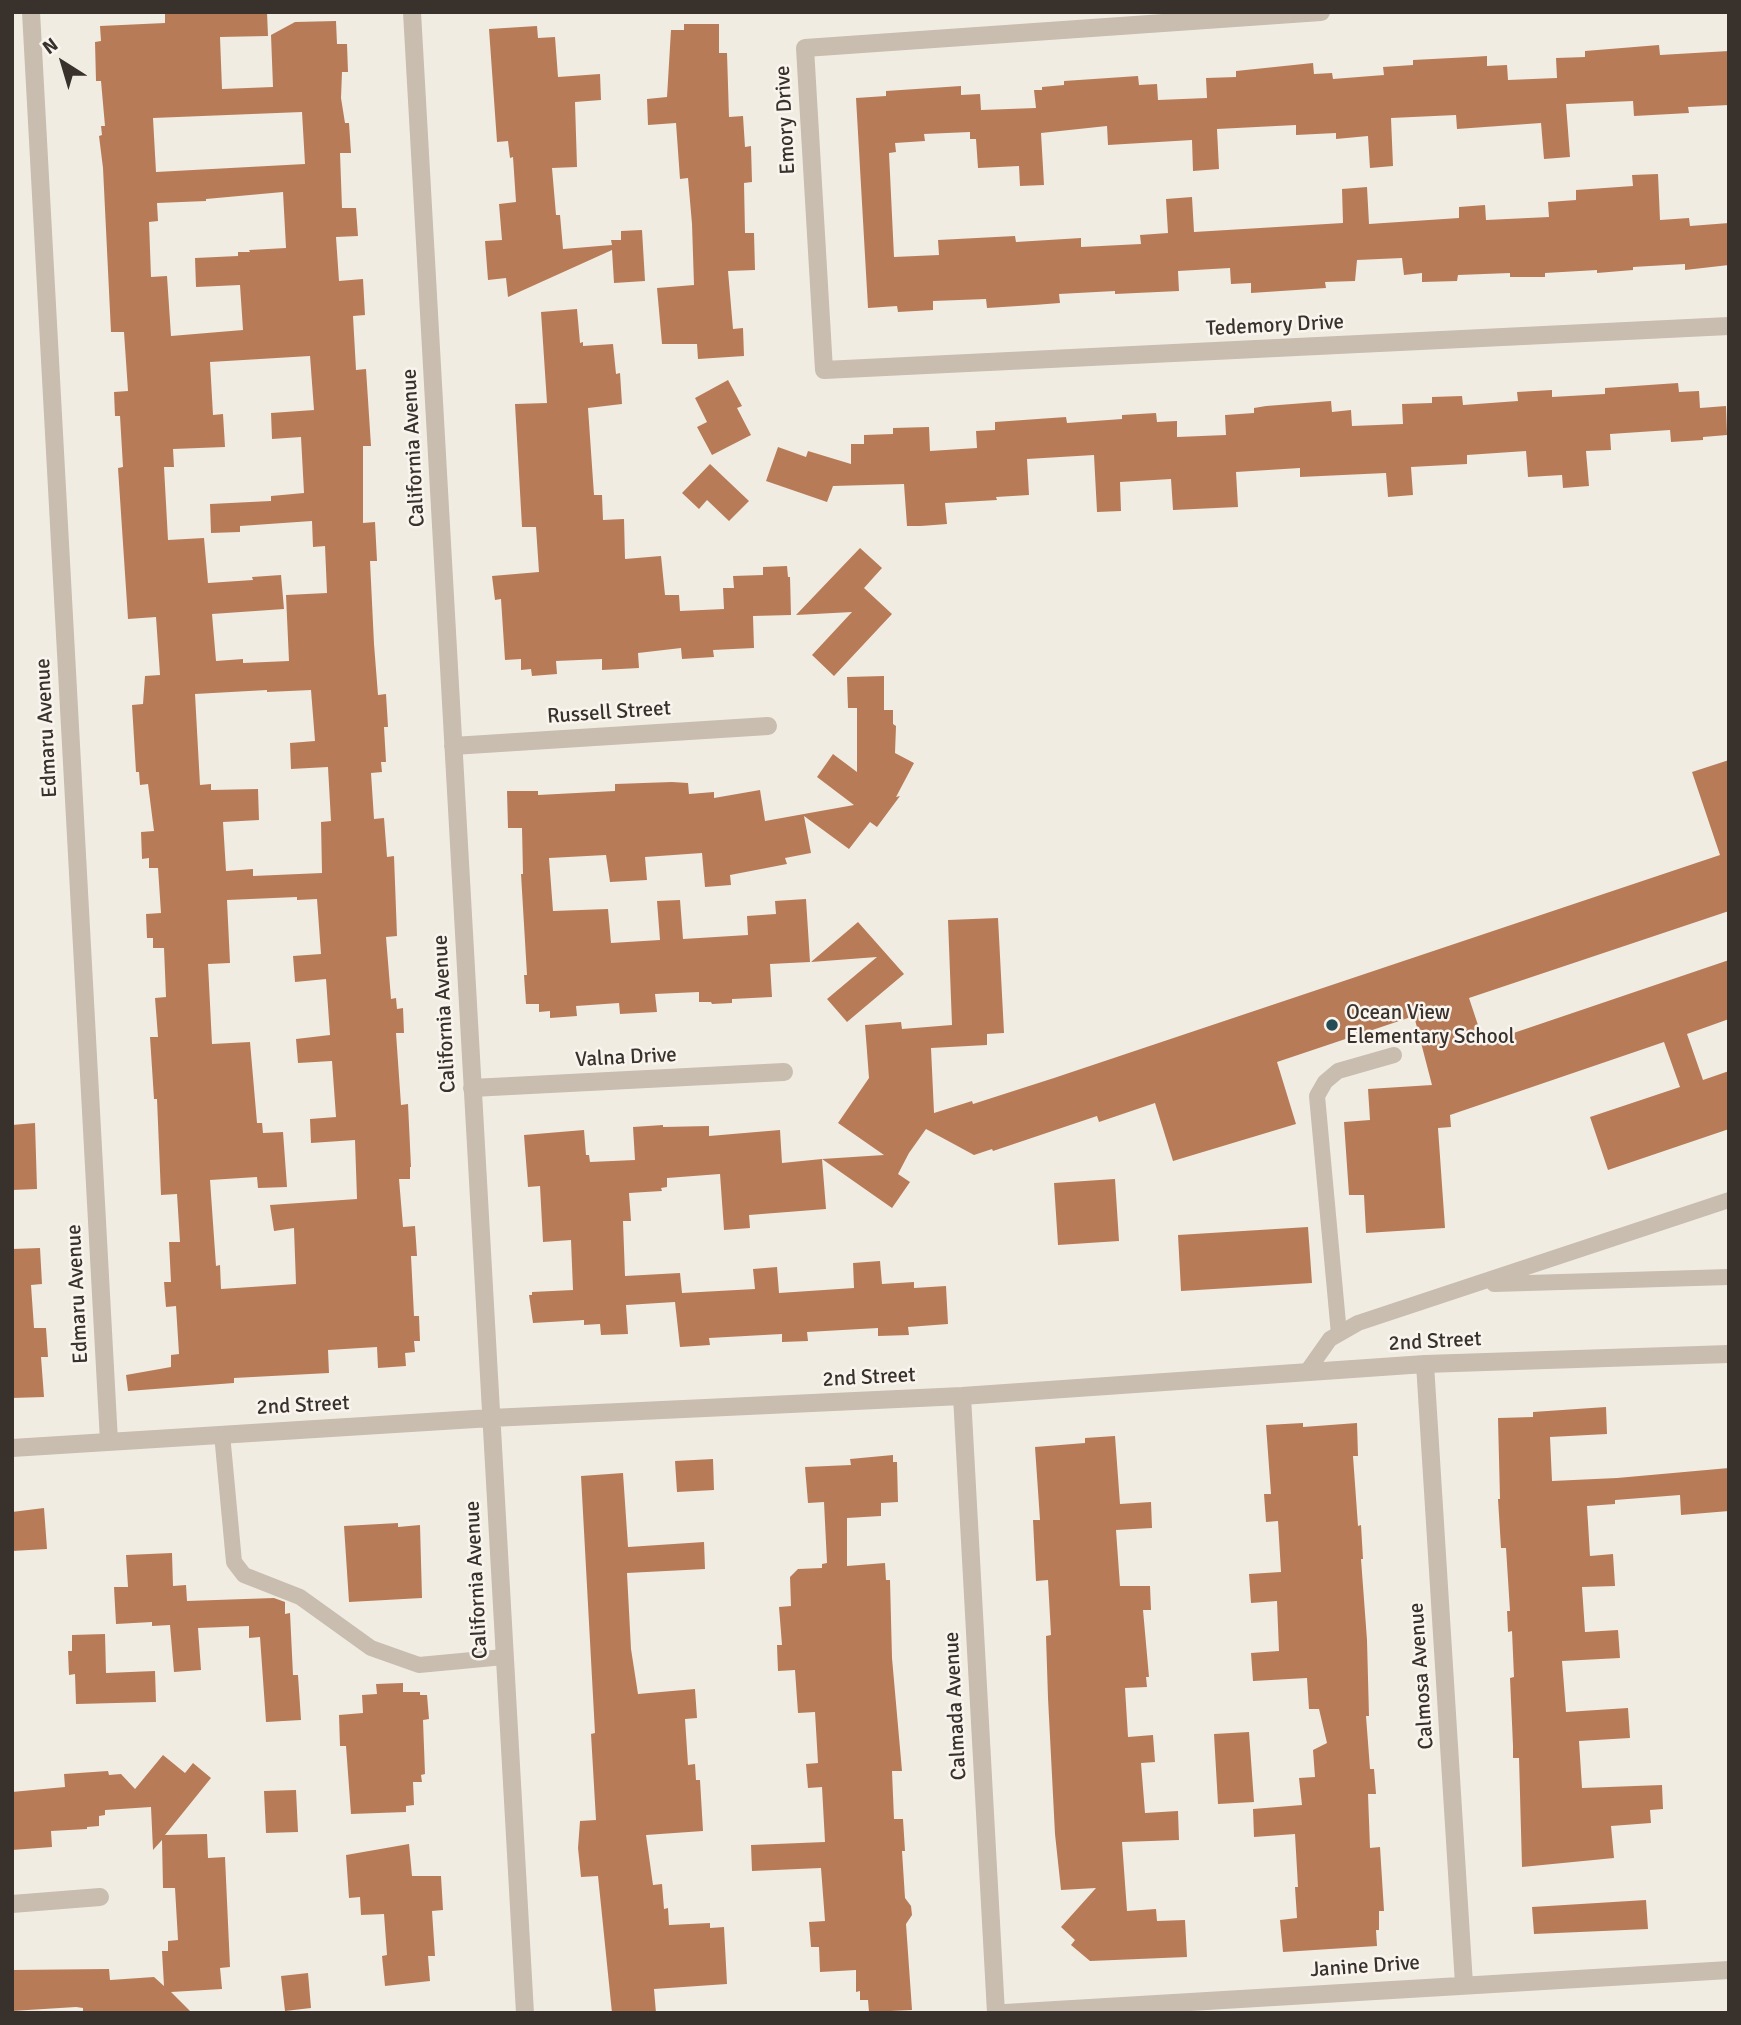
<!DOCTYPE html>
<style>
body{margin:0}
#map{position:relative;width:1741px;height:2025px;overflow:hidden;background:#f1ece2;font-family:Signika,sans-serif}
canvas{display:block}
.frame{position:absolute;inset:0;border:14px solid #38312c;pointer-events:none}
.north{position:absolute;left:28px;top:28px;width:70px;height:70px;-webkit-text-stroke:5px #f9f5ee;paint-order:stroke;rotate:323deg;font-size:19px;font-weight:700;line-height:28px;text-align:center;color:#38312c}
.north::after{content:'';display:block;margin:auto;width:24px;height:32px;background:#38312c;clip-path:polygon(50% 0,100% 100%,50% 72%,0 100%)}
</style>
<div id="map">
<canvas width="1741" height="2025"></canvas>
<div class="frame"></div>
<div class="north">N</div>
</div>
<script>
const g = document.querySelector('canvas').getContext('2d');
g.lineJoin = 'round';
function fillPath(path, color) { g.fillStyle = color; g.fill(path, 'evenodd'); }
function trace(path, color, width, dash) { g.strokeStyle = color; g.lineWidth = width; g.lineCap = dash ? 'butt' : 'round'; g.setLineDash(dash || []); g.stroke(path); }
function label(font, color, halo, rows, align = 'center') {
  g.font = font + ' Signika,sans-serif'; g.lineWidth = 5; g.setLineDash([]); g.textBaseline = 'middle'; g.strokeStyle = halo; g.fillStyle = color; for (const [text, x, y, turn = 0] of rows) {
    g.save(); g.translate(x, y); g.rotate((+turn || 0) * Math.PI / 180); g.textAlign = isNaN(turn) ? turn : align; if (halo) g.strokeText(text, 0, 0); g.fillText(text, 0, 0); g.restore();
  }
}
fillPath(new Path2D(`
 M165,12H267L268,36L220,37L222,89L273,87L271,35L295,22L336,21L337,44H347L348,72H342L341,98L345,123H349L351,153H340L342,208H356L358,236L336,237L339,281L363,279L365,315L353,316L356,370L366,369L371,446H363V523L375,522L377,561H370L374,644L378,695L386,694L388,727H384L386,762H381L382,772L371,773L374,819L384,818L387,857L394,856L397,936L386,937L391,999L396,998L397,1009L403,1008L404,1033H396L401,1105L408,1104L411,1167H410V1179H399L403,1227L415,1226L417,1256H411L414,1316H419L420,1341H414L415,1352L405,1353L406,1366L378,1368L377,1347L328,1350L329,1373L234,1378V1383L128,1391L126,1375L171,1367V1355L179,1354L176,1306L166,1307L164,1282H171L169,1242H180L177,1194L161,1195L157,1099H154L150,1037H158L155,998L166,997L164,948H153V938H147L146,914L161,913L158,868H149V858L142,859L141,832L154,831L148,784L140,785L139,772H136L132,705L143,704L145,676L160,675L156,617L128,619L118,468L123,467L120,416H115L114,392L128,391L124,332H111L103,168L99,136L102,135L101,126H105L101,81H96L95,42L101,41L100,26L165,23ZM302,112L305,164L156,172L153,118ZM283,192L286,248L249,250L250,252H238V256L195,258L196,287L240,285L243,330L171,336L167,276L151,277L149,222L158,221L157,203L206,201V199ZM310,356L314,410L271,413L272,439L301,437L304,493L271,496V501L210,504L211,533L240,532V526L312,521L313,547L325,546L327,593L286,595L289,661L243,663V659L216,661L212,614L284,609L281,575L252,577L253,580L208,583L204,538L168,540L164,467H174L173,449L225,447L223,414L213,415L210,362ZM267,690V692L311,690L315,741L290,743L291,769L328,767L331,821L321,822L322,873L253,876V869L226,871L223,822L259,820L258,789L211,790V784L200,785L195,694ZM297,897V900L317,899L321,954L293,956L295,982L326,979L330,1035L296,1039L298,1063L332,1061L336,1117L310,1119L311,1143L355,1140L357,1199L270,1205L274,1231L294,1228L296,1284L221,1289L220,1265L216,1266L210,1180L257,1177L258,1188L287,1187L283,1132L263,1133L262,1123H257L250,1042L212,1044L208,964L230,963L227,900Z
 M684,24H719V53H727L729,117L743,116L745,147L751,146L752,182L744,183L745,233H754L755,270L728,271L733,329L743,328L744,356L698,359L697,344H662L657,288L694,285L692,224L688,178L680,179L676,123L648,125L647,99L667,97L671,30H684Z
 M537,26L538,38L555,37L558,77L600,74L601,100L575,102L577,167L552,168L556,215H560L563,249L612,245L611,240H621V231L642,230L645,281L614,283L612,250L508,297L506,278L488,280L485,241L502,240L499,204L516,202L513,157L510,158L508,141L497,142L489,29Z
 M1659,45L1660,55L1729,51V105L1688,107L1689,113L1634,116L1633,101L1566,104L1570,157L1544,159L1541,123L1457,129L1456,115L1391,118L1393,166L1370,168L1368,136L1336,139V133L1296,135V125L1217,129L1219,169L1193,171L1192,140L1108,145L1107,126L1041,133L1044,185L1020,186L1019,166L978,168L976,139H970V132L924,134L925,141L895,143L896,152L889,153L894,257L939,255L938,240L1015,236L1016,242L1081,238V247L1141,244L1140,235L1168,233L1166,199L1192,197L1194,232L1343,223L1342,189L1367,187L1369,224L1459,218V207L1485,205L1486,220L1549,217L1548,202L1576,200V190L1633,186L1632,175L1658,174L1660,220L1689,218L1690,226L1729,223V265L1685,270V264L1633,267V270L1597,273V270L1545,273V277H1510V273L1458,275L1457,281L1422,282V273L1404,275L1402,258L1357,260L1355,281L1325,282L1326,288L1251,293V283L1231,284L1230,268L1178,271L1179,291L1115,294V291L1059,294L1060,303L1034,305L987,308L986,299L933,301V310L898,312L897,306L868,308L856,98L886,96V91L961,86V95L980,94L981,110L1036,108L1034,90H1042V87L1064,85V81L1138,76L1139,85L1157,84L1158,100L1207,98L1206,78L1236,77V71L1313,63L1314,74L1332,73L1333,79L1384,75L1383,67L1413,65V60L1471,57L1487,56V66L1507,65L1508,80L1557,78L1556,58L1585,57V51Z
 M577,309L580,343L583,342V346L613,344L616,374L620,373L622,404L588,408L594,495H602L603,520L624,519L625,559L661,556L665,595H679L680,611L724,609L723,588H734L733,576L763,575V567L787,566L788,577H790L791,615L753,616L754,648L713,650L714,657L682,659L681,648L638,653L639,668L602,670V659L556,661L557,674L532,676L531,669L521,670V659L505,660L501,599L495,600L492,576L539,572L536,527H522L515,404L547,403L541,312Z
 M728,380L742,406L737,408L751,435L712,455L697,427L707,422L695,398Z
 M1678,383L1679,392L1699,391L1700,408L1726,406L1727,435L1703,437V440L1671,442L1670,430L1610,434L1611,450L1586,451L1589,486L1563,488L1562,475L1528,477L1526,451L1467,455V464L1411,467L1413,495L1388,497L1386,473L1300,477V468L1236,472L1238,507L1173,510L1171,479L1120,482L1121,511L1097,512L1094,455L1027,459L1029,495L996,497L997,500L945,503L947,524L921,526H907L904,484L833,486L827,502L766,481L778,447L806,457L808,451L851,464V444H864V435L893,434V428L929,427L930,451L977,448L976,431L995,430V422L1066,417L1067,423L1122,419V415L1156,413L1157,422L1177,421V437L1226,435L1225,415L1254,413V408L1266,406L1331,401L1332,412L1351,410L1352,426L1403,424L1402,404L1432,403V397L1462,396L1463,405L1518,401L1517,392L1552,390V397L1605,394V388Z
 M710,464L749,501L729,521L707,500L699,509L682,493Z
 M860,548L882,568L864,588L892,614L834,676L812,655L852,612L796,615Z
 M884,676V710H893V724L896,726L895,753L914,763L896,797L900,796L877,827L870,822L849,849L804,816L811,853L785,858L787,864L730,875L731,885L705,887L702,853L645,857L647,880L610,882L606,855L549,858L553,911L608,909L611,943L660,940L657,901L680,900L683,939L748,935L747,916L776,914L775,901L806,899L810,962L770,964L772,997L732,999V1003L712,1004L711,1002H699V992L655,994L657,1012L620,1014L619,1003L576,1006L577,1016L550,1018V1011L539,1012V1004H526L524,975H527L521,874H523L522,828H508L507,791H538V795L615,791V784L672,782L688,783L689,794L714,792V798L760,790L765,821L854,805L817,777L833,754L857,772V708H848L847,677Z
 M1729,760V911L1469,998L1484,1043L1729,960V1019L1687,1034L1703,1080L1729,1071V1129L1608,1170L1590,1117L1680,1087L1664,1042L1450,1115L1451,1127L1438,1128L1445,1228L1366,1233L1364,1195H1349L1344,1122L1370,1120L1368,1089L1432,1085L1414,1016L1277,1062L1296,1124L1173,1161L1155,1103L1099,1122L1097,1116L993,1151L992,1149L974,1155L926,1129L909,1153L898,1174L910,1182L892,1208L822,1159L884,1155L838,1123L869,1078L865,1025L901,1022L902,1029L952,1025L948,920L998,918L1004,1033L987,1034V1045L931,1048L934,1113L972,1101L973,1104L1054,1078L1720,855L1692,772Z
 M858,922L904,974L847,1022L827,999L877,957L811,962Z
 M35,1123L37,1189L12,1190V1125Z
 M663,1125V1127L709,1126V1136L780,1130L782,1163L822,1159L826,1209L749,1215L750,1228L724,1230L720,1174L667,1178V1187L661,1188L662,1191L629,1193L631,1221H623L625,1276L680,1273L682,1293L755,1289L753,1269L777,1267L779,1293L854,1288L853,1263L880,1261L882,1284L914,1282V1288L946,1286L948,1324L908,1327L909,1335L878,1336V1328L807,1332L808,1341L782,1342V1334L709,1338L710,1345L680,1347L675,1302L626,1305L628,1334L601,1335L600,1324L584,1325V1320L533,1323L529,1295H532V1292L573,1290L571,1240L543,1242L540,1186L528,1187L524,1135L584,1130L586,1155H589L590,1162L635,1160L633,1127Z
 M1115,1179L1119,1241L1058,1245L1054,1183Z
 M1308,1227L1312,1283L1181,1291L1178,1235Z
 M40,1248L42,1284L31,1285L34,1328H46L48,1357H41L44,1397L12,1398V1249Z
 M1606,1407L1607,1434L1550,1437L1552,1481L1617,1478L1729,1468V1511L1681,1515L1680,1495L1615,1500V1504L1587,1506L1590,1556L1613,1554L1615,1586L1582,1587L1585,1632L1618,1630L1620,1658L1562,1661L1566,1712L1628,1708L1630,1738L1579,1741L1582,1788L1662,1785L1663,1809L1650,1810L1651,1823L1611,1826L1614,1858L1522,1867L1519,1758H1513V1746L1510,1678L1514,1677L1512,1631L1508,1632L1507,1611H1510L1506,1548H1501L1498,1499H1500L1498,1418L1533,1417V1412Z
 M1303,1423V1427L1357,1423L1358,1456H1353L1358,1526L1361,1525L1363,1559H1361L1367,1640L1369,1716H1366L1370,1769H1374L1376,1794H1368L1370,1848L1380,1847L1384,1911H1379V1930H1376L1377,1946L1283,1952L1280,1920L1297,1918L1295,1887H1298L1295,1834L1254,1837L1253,1809L1302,1805L1299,1778L1315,1777L1313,1750L1327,1743L1319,1709H1309L1307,1678L1253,1681L1251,1653L1279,1651L1277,1601L1251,1603L1249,1574L1281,1572L1278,1521L1266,1522L1264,1494H1271L1266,1425Z
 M1115,1436L1120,1504L1151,1502L1152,1528L1116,1530L1120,1586H1150L1151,1610H1143L1149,1677H1146L1147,1687L1125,1688L1128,1737L1153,1735L1155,1762L1141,1763L1145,1813L1178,1811L1179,1840L1122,1842L1127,1911L1156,1909L1157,1921L1185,1920L1187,1957L1090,1961L1071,1945L1075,1940L1061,1927L1096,1888L1061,1890L1055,1834L1048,1698L1046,1636L1051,1635L1048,1580L1036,1581L1033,1520H1040L1035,1447L1085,1443V1438Z
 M893,1455V1462H897L898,1502L881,1503V1516L847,1518V1566L885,1563L886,1580H890L892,1658L902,1771H892L894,1819H903L905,1851H902L905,1898L911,1906L912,1915L906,1924L912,2010L869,2012L868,2000H860V1991L856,1992V1970L820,1972L819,1947H811L809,1922L825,1921L821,1868L752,1871L751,1845L825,1842L822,1787L808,1788L806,1764L818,1763L815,1712L798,1713L795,1670L778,1671L777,1645H782L779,1607L791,1606L790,1577L798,1569L822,1568V1564L827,1563L824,1502L808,1503L805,1467L851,1465L850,1459Z
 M713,1459L714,1490L677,1492L675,1461Z
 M623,1473L628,1547L704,1542L705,1569L627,1573L631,1649L638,1694L695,1689L697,1718L685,1719L688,1765L695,1764L696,1780H700L703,1831L646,1835L653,1885L662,1884L664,1909L668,1908L669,1925L710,1923V1928L724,1927L727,1984L654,1989L656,2013H612L598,1876L581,1877L578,1848L580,1821L596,1820L591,1734L595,1733L581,1476Z
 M44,1508L47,1549L12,1551V1512Z
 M398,1523V1527L420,1525L422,1598L349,1602L344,1526Z
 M172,1553L173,1586L186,1585L187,1601L274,1598L285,1602V1614L290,1613L293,1675H298L301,1720L266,1722L260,1637L249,1638V1626L198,1628L201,1670L174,1672L170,1625L152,1626V1622L116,1624L114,1587H128L126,1555Z
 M105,1634L106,1673L155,1671L156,1702L76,1704L75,1674L69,1675L68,1651H72V1635Z
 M403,1683V1692H420V1695H427L429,1719L423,1720L425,1774L421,1775L422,1782H413L414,1805L406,1806V1812L351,1814L346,1746H340L339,1715L363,1713L362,1695L377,1694L376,1684Z
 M1249,1732L1254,1802L1218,1804L1214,1734Z
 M163,1755L185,1773L193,1763L211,1778L165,1835L207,1834L208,1858L225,1857L230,1967L220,1968L222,1989L171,1992L192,2013H83V2008L76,2007L12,2011V1970L109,1969L110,1980L154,1977L164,1986L162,1951H168V1941L178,1940L175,1888H163L162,1840L153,1850L151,1807L105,1810V1815L99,1816V1826L87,1827V1829L51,1831L52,1847L12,1850V1792L65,1787L64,1774L108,1771L109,1775L121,1774L135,1789Z
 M296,1790L298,1832L266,1833L264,1791Z
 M409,1844L412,1876H441L443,1910L432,1911L435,1956H428L430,1981L385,1986L382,1956L387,1955L384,1914L361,1915L360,1897L349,1898L346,1855Z
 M1646,1900L1648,1929L1534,1934L1532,1907Z
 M308,1973L311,2008L285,2011L281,1976Z`), '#b87b58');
trace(new Path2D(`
 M1494,1284L1729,1277
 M1339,1334L1317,1096L1325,1082L1338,1071L1394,1055
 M1306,1373L1330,1339L1358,1323L1729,1200
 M222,1434L234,1562L244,1575L300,1597L371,1648L419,1665L504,1657`), '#c8bdaf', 16);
trace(new Path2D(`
 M31,12L109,1441
 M412,12L525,2013
 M1321,12L805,48L824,370L1729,326
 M453,746L768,726
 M472,1088L784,1072
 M1425,1364L1464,1984
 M962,1396L996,2013
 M12,1448L491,1418L962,1396L1425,1364L1729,1354
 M12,1904L100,1897
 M1005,2013L1729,1970`), '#c8bdaf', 18);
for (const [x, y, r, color] of [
 [1332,1025,7,"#264c55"]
]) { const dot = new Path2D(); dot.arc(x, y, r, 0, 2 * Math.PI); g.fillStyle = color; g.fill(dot); trace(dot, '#f9f5ee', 2.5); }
label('21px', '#38312c', '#f9f5ee', [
 ["Emory Drive",786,120,-93],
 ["Tedemory Drive",1275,326,-3],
 ["California Avenue",414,448,-93],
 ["Russell Street",609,713,-4],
 ["Edmaru Avenue",47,728,-93],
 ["California Avenue",445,1014,-93],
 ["Valna Drive",626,1058,-3],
 ["Edmaru Avenue",78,1294,-93],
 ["2nd Street",1435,1342,-3],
 ["2nd Street",869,1378,-3],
 ["2nd Street",303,1406,-3],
 ["California Avenue",477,1580,-93],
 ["Calmosa Avenue",1422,1676,-94],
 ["Calmada Avenue",956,1706,-93],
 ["Janine Drive",1365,1967,-4]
]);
label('21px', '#38312c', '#f9f5ee', [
 ["Ocean View",1346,1013],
 ["Elementary School",1346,1037]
], 'left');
</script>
